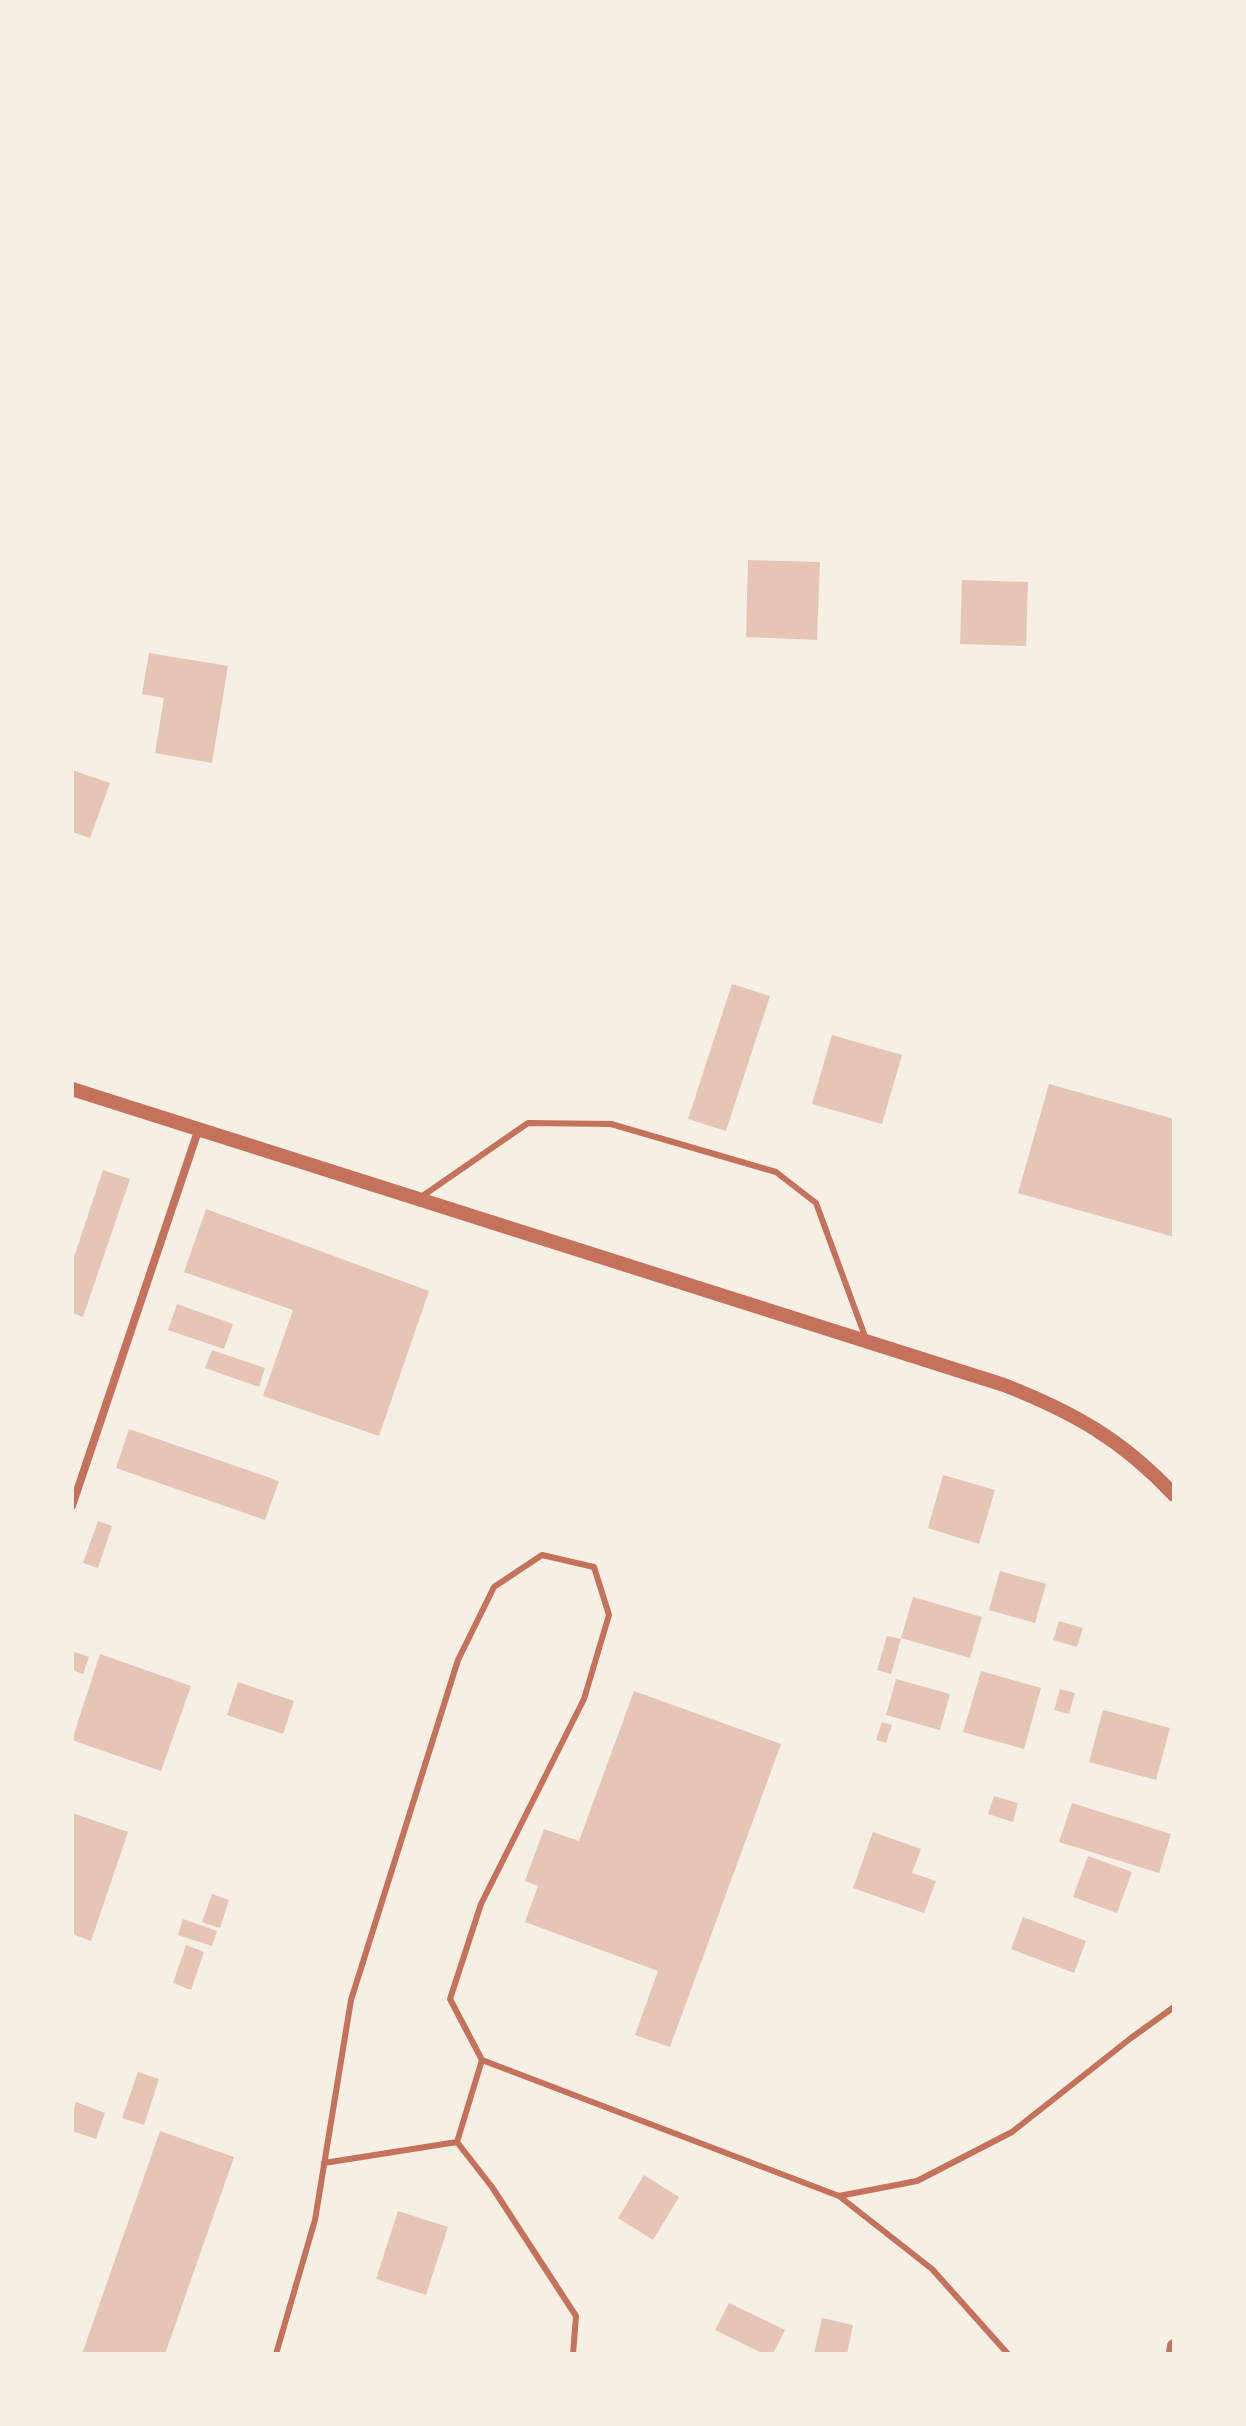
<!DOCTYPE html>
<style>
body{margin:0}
#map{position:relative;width:1246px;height:2426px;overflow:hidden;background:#f6efe4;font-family:"Exo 2",sans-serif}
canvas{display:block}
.frame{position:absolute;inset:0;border:74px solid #f6efe4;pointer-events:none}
</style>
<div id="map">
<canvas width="1246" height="2426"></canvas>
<div class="frame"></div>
</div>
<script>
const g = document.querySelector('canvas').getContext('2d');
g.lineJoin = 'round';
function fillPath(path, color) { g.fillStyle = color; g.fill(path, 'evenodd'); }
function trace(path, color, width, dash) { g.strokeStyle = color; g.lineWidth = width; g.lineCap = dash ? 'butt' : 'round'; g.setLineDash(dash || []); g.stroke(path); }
fillPath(new Path2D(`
 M748,560L820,562L817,640L746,637Z
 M962,580L1028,582L1026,646L960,644Z
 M149,653L228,666L212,763L155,753L164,698L142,694Z
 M72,770L110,783L90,838L72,832Z
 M732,984L770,996L726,1131L688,1119Z
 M832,1035L902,1055L882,1124L812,1104Z
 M1049,1084L1174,1119V1237L1018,1193Z
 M103,1170L130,1179L83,1317L72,1313V1263Z
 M206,1209L429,1291L379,1436L263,1396L293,1310L184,1272Z
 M177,1304L233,1324L224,1349L168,1330Z
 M212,1350L265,1368L259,1387L205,1368Z
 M129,1429L279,1481L265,1520L116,1468Z
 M943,1475L995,1490L979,1544L928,1528Z
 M98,1521L112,1526L98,1568L83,1563Z
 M1000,1571L1046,1584L1035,1623L989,1610Z
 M913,1597L982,1617L970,1658L901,1638Z
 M1059,1621L1083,1628L1077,1647L1053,1640Z
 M887,1636L901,1639L891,1674L877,1670Z
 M72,1651L89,1657L83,1674L72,1670Z
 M100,1654L191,1686L161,1771L72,1740Z
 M981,1671L1041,1688L1024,1749L963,1732Z
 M896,1679L950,1694L940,1730L886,1715Z
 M238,1682L294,1701L283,1734L227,1715Z
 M1060,1689L1075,1693L1069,1714L1054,1710Z
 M634,1691L781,1744L670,2047L635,2035L658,1971L525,1922L538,1886L525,1881L544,1829L579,1841Z
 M1103,1710L1170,1728L1156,1780L1089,1762Z
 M882,1722L892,1725L886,1743L876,1740Z
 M994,1796L1018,1803L1013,1822L988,1814Z
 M1072,1803L1171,1834L1159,1873L1059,1842Z
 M72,1813L128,1832L91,1941L72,1934Z
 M873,1832L921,1849L912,1873L936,1881L924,1913L853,1888Z
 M1088,1856L1132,1872L1117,1913L1073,1897Z
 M212,1894L229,1900L220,1928L202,1922Z
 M1023,1917L1086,1941L1074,1973L1011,1949Z
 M183,1919L217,1931L212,1946L178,1935Z
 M186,1945L204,1952L191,1990L173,1983Z
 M138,2072L159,2079L144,2125L122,2118Z
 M76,2102L105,2113L96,2139L72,2131V2115Z
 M160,2131L234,2157L165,2354H82Z
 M644,2175L679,2197L653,2240L618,2218Z
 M398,2211L448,2227L426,2295L376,2279Z
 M729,2303L785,2330L773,2354H764L715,2330Z
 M822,2318L853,2325L847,2354H814Z`), '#e6c5b7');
trace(new Path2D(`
 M421,1197L528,1123L611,1124L776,1172L816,1203L866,1339
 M482,2060L457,2142L492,2187L576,2316L573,2354
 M324,2163L457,2142
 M839,2196L932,2269L1008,2354
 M276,2354L315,2220L351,2000L458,1660L494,1587L542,1555L594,1567L609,1615L584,1699L481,1904L450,1999L482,2060L839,2196L917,2181L1012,2132L1131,2038L1174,2007`), '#c5725c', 6);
trace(new Path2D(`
 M72,1506L198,1131`), '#c5725c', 8);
trace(new Path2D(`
 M72,1089L1004,1385C1073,1412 1123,1440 1174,1495
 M1173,2354L1174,2346`), '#c5725c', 14);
</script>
